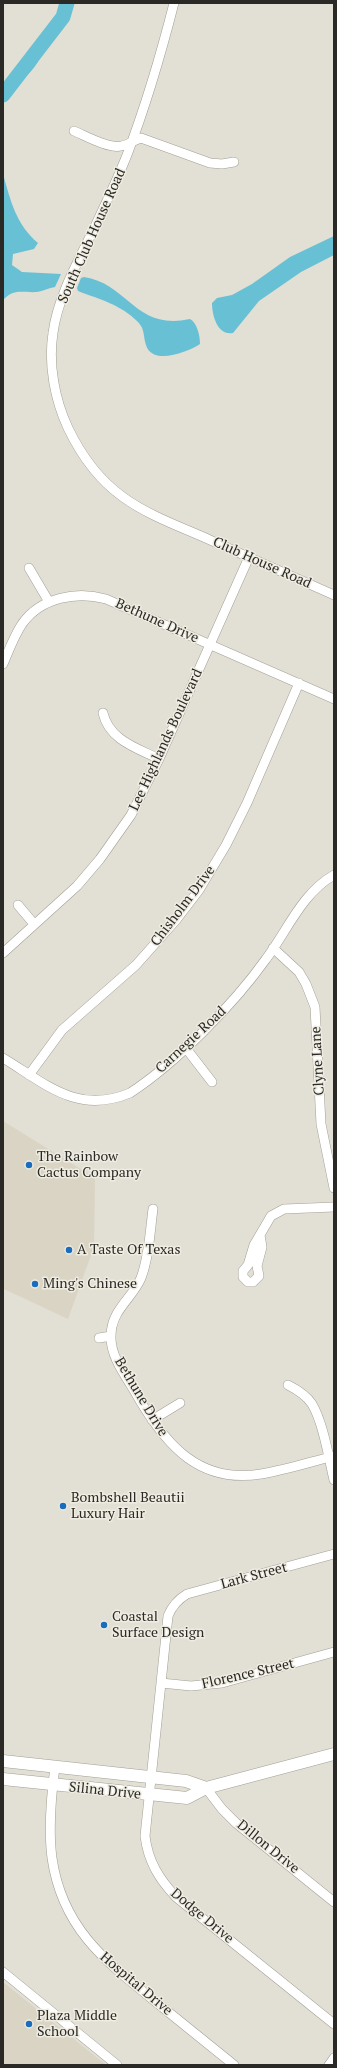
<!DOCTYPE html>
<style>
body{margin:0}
#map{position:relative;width:337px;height:2068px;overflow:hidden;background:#e2dfd5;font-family:"PT Serif",serif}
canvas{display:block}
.frame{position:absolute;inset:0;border:4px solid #2a2925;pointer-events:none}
</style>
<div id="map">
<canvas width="337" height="2068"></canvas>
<div class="frame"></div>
</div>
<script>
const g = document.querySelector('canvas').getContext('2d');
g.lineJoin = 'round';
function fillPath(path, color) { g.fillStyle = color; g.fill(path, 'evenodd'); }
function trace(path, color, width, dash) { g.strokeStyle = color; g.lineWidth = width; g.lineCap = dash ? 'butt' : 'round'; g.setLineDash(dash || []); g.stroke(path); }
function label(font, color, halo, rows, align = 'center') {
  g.font = font + ' "PT Serif",serif'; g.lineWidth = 3; g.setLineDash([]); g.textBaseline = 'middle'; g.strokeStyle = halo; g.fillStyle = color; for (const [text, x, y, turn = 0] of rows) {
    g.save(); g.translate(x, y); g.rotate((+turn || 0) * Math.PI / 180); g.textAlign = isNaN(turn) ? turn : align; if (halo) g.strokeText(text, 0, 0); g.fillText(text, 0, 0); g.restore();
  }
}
fillPath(new Path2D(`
 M3,1121L95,1178L94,1247L68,1319L4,1289L3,1285Z
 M3,1982L106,2065H3Z`), '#d9d4c3');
fillPath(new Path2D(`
 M42,47C43,67 16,84 3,97V84L36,50Z
 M3,174C11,202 16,224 38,243L34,249L13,254L12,265L22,272L61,274L55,287C49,288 43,291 37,292C23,293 15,288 4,299L3,310Z
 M334,236V255L301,272L259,301L233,333C218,336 212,316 212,303L217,298L232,295L252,284L290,257Z
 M84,277C129,284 135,331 190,319C197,323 200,335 200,344C188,352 152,366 146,345C143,336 145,329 138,322C120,304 101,300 78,291L77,288L81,278Z`), '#68c0d4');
trace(new Path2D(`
 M3,95L63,17L67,3`), '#68c0d4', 15);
const minor = new Path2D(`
 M174,3C161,54 146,105 127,155C115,185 101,214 87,243C73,271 57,302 53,333C48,365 55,400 68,428C81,455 99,480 123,497C149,516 181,527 210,540C251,558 293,577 334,595
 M74,131C86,136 109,149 121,146C129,145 134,140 141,138L210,163L222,164L234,162
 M29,568L49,602
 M3,664C9,650 14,636 22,624C41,597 77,591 106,599L334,699
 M103,713C109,740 137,748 159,759
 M18,905L34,924
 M273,948L299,972L306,984L315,1007L321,1124L334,1188
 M3,953L77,886L100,859L131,815L159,759L249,557
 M185,1047L212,1082
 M3,1058C46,1084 77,1115 130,1093C176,1063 234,1004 266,959C287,931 302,893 334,875
 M29,1075L62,1030L136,965L176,920L199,890L226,845L247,803L299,683
 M153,1209C150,1231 149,1257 141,1278C132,1299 111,1310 111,1336C110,1358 129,1380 139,1399C167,1446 200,1484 261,1474C285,1470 310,1462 334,1456
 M260,1235L262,1247L257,1266L259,1276L253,1282H248L243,1277V1271L248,1265L254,1245L271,1216L284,1209L334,1207
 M99,1338L111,1336
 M288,1385C298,1390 306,1395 312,1404C323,1422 329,1459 334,1480
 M152,1420L180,1403
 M334,1554L187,1594C177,1600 172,1606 168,1616L145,1836C148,1861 159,1879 176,1897L334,2024
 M161,1683L191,1686L222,1683L334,1652
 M55,1767C51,1797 48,1828 52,1858C62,1928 105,1961 156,2002C182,2023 208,2044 234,2065
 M206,1788L222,1809L236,1823L334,1902
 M3,1972L117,2065
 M329,2065L334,2058`);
const tertiary = new Path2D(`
 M3,1761L186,1781L206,1788
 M3,1779L187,1798L206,1788L334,1754`);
trace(minor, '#a29f95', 10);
trace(tertiary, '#a29f95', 13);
trace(minor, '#fff', 9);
trace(tertiary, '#fff', 12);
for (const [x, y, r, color] of [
 [29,1165,4,"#1a6dbc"],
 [69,1250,4,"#1a6dbc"],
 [35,1284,4,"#1a6dbc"],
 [63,1506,4,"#1a6dbc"],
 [104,1625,4,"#1a6dbc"],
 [29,2024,4,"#1a6dbc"]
]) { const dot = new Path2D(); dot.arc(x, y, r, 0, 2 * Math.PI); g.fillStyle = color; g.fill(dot); trace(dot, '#efece2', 1.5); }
label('14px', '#2a2925', '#efece2', [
 ["South Club House Road",92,236,-66],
 ["Club House Road",262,563,24],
 ["Bethune Drive",157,621,24],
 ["Lee Highlands Boulevard",166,740,-65],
 ["Chisholm Drive",183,906,-53],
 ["Carnegie Road",191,1040,-43],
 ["Clyne Lane",318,1061,-93],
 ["Bethune Drive",141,1397,59],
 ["Lark Street",254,1576,-15],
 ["Florence Street",248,1674,-13],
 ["Silina Drive",105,1791,6],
 ["Dillon Drive",268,1847,39],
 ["Dodge Drive",202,1916,40],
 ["Hospital Drive",136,1984,40]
]);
label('14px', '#2a2925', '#efece2', [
 ["The Rainbow",37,1157],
 ["Cactus Company",37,1173],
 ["A Taste Of Texas",77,1250],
 ["Ming's Chinese",43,1284],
 ["Bombshell Beautii",71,1498],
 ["Luxury Hair",71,1514],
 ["Coastal",112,1617],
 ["Surface Design",112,1633],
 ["Plaza Middle",37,2016],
 ["School",37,2032]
], 'left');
</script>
